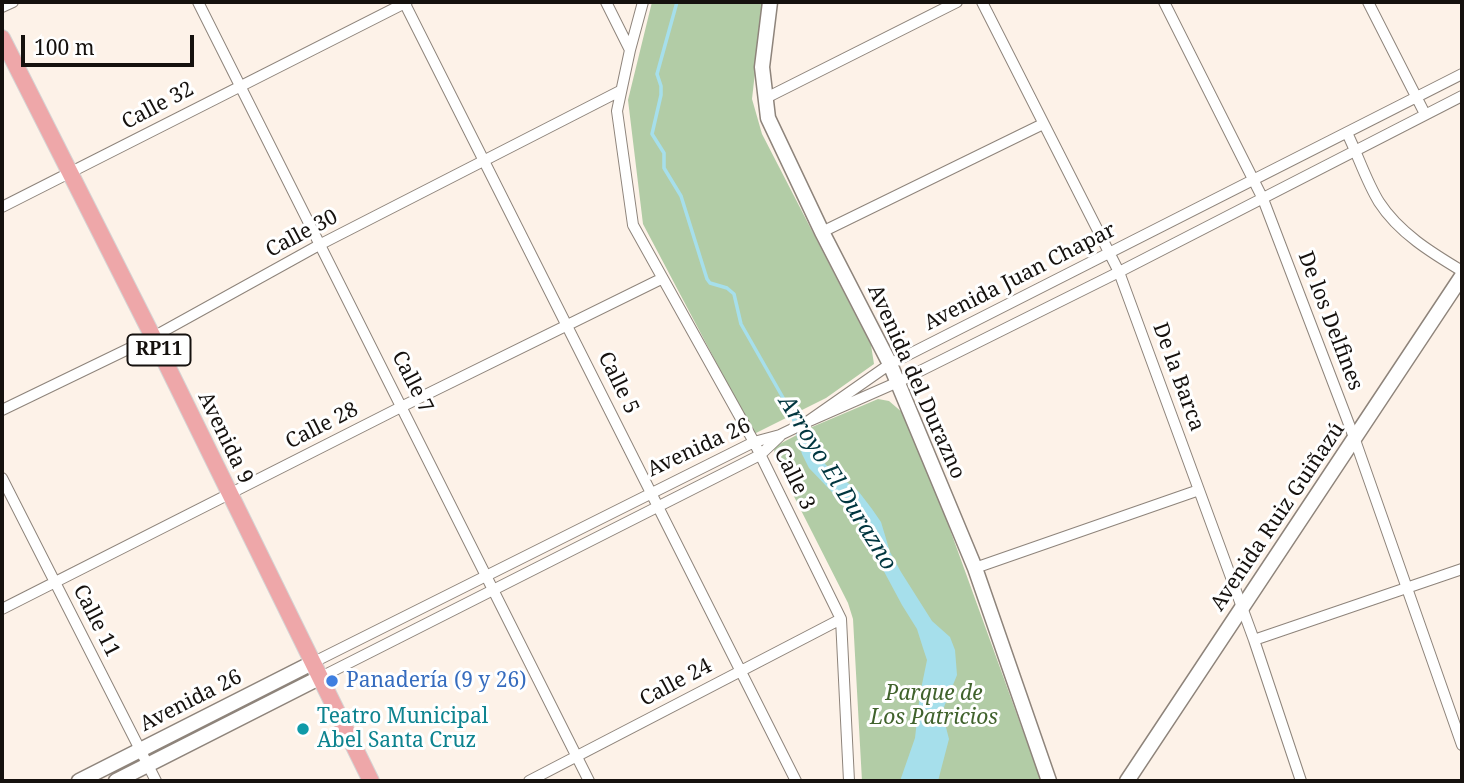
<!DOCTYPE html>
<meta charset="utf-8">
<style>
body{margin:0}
#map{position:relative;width:1464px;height:783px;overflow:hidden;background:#fdf2e8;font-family:"Noto Serif",serif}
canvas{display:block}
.frame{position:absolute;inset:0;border:4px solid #15110e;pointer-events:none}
.scale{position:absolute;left:21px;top:35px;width:173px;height:32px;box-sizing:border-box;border:4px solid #15110e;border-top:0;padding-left:9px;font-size:21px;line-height:24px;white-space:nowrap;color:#15110e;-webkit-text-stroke:5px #fff;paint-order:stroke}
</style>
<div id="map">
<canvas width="1464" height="783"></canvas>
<div class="frame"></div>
<div class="scale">100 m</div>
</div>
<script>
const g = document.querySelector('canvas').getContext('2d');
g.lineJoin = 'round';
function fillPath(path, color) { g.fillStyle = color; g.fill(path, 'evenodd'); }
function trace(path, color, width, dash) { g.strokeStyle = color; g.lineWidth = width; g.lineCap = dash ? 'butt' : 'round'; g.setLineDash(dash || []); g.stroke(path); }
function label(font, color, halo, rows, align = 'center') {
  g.font = font + ' "Noto Serif",serif'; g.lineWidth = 6; g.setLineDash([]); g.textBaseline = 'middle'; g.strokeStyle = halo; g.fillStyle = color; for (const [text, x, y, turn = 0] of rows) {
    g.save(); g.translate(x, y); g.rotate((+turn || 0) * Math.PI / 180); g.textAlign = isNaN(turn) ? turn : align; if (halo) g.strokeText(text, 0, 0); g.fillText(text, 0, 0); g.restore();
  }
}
fillPath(new Path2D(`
 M652,2H763L752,99L762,134L871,345L874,364L826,398L754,434L643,224L628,100Z
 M878,399L889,401L910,419L1041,781H862L853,619L848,603L775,459L774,447L812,427Z`), '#b2cca6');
fillPath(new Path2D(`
 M788,407L793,411L810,434L818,454L826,465L859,492L872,509L881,522L890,552L901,572L932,621L950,637L955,650L957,675L942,712L949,739L938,781H900L915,738L920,694L927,660L923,648L917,629L902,605L880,564L875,548L853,514L809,468L802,454Z`), '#a6dfeb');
trace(new Path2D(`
 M677,2L657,74L661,86V95L652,134L664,153V168L681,196L707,279L710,283L727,288L734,294L741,324L790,410`), '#a6dfeb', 3.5);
const minor = new Path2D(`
 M198,2L589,781
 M404,2L796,781
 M606,2L630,50
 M643,2L630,50L617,111L633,225L754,442L841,619L849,781
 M982,2L1119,272L1254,640L1301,781
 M1164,2L1263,199L1355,440L1462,745
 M1368,2L1425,114
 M2,7L13,2
 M1462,74L890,364L807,422L898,382L1119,272L1462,96
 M764,99L957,2
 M1347,133C1358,155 1366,181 1379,202C1399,233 1432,253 1462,271
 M2,207L407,2
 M822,232L1043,124
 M2,410L153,337L321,244L620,91
 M2,478L156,781
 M975,568L1199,490
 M2,609L403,406L661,279
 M1254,640L1462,569
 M312,663L754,442L780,435L807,422
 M319,678L760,455L780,436
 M529,781L841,619`);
const secondary = new Path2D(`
 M770,2L762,67L768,118L822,232L890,364L975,568L1049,781
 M79,781L312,663
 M116,781L319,678
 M1127,781L1462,276`);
const primary = new Path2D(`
 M2,38L153,337L371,781`);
trace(minor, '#8e847b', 12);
trace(secondary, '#8e847b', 17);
trace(primary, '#d5d4d4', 18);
trace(minor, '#fff', 10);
trace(secondary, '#fff', 14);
trace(primary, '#eea7a9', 16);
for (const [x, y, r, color] of [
 [332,681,7,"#3f7fe0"],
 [303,729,7,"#0f9aa8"]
]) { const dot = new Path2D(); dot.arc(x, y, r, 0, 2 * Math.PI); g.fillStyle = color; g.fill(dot); trace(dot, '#fff', 2.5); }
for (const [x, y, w] of [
 [159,350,63]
]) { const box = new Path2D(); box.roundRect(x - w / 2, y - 15.5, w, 31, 5); g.fillStyle = '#fff'; g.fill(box); trace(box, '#15110e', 2); }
label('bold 19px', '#15110e', null, [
 ["RP11",159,350]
]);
label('21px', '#15110e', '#fff', [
 ["Calle 32",158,106,-28],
 ["Calle 30",302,234,-28],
 ["Avenida Juan Chapar",1020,277,-27],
 ["De los Delfines",1330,321,69],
 ["De la Barca",1178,377,70],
 ["Calle 7",412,382,63],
 ["Avenida del Durazno",916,382,66],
 ["Calle 5",618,383,64],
 ["Calle 28",322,426,-27],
 ["Avenida 9",225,438,64],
 ["Avenida 26",699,448,-25],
 ["Calle 3",794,479,64],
 ["Avenida Ruiz Guiñazú",1278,517,-56],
 ["Calle 11",96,621,63],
 ["Calle 24",676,683,-28],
 ["Avenida 26",191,701,-27]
]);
label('21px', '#366cbe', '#fff', [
 ["Panadería (9 y 26)",346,681]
], 'left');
label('italic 21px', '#40622c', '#fff', [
 ["Parque de",934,694],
 ["Los Patricios",934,718]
]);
label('21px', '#0d838f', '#fff', [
 ["Teatro Municipal",317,717],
 ["Abel Santa Cruz",317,741]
], 'left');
label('italic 23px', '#00363f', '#fff', [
 ["Arroyo El Durazno",837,483,58]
]);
</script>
